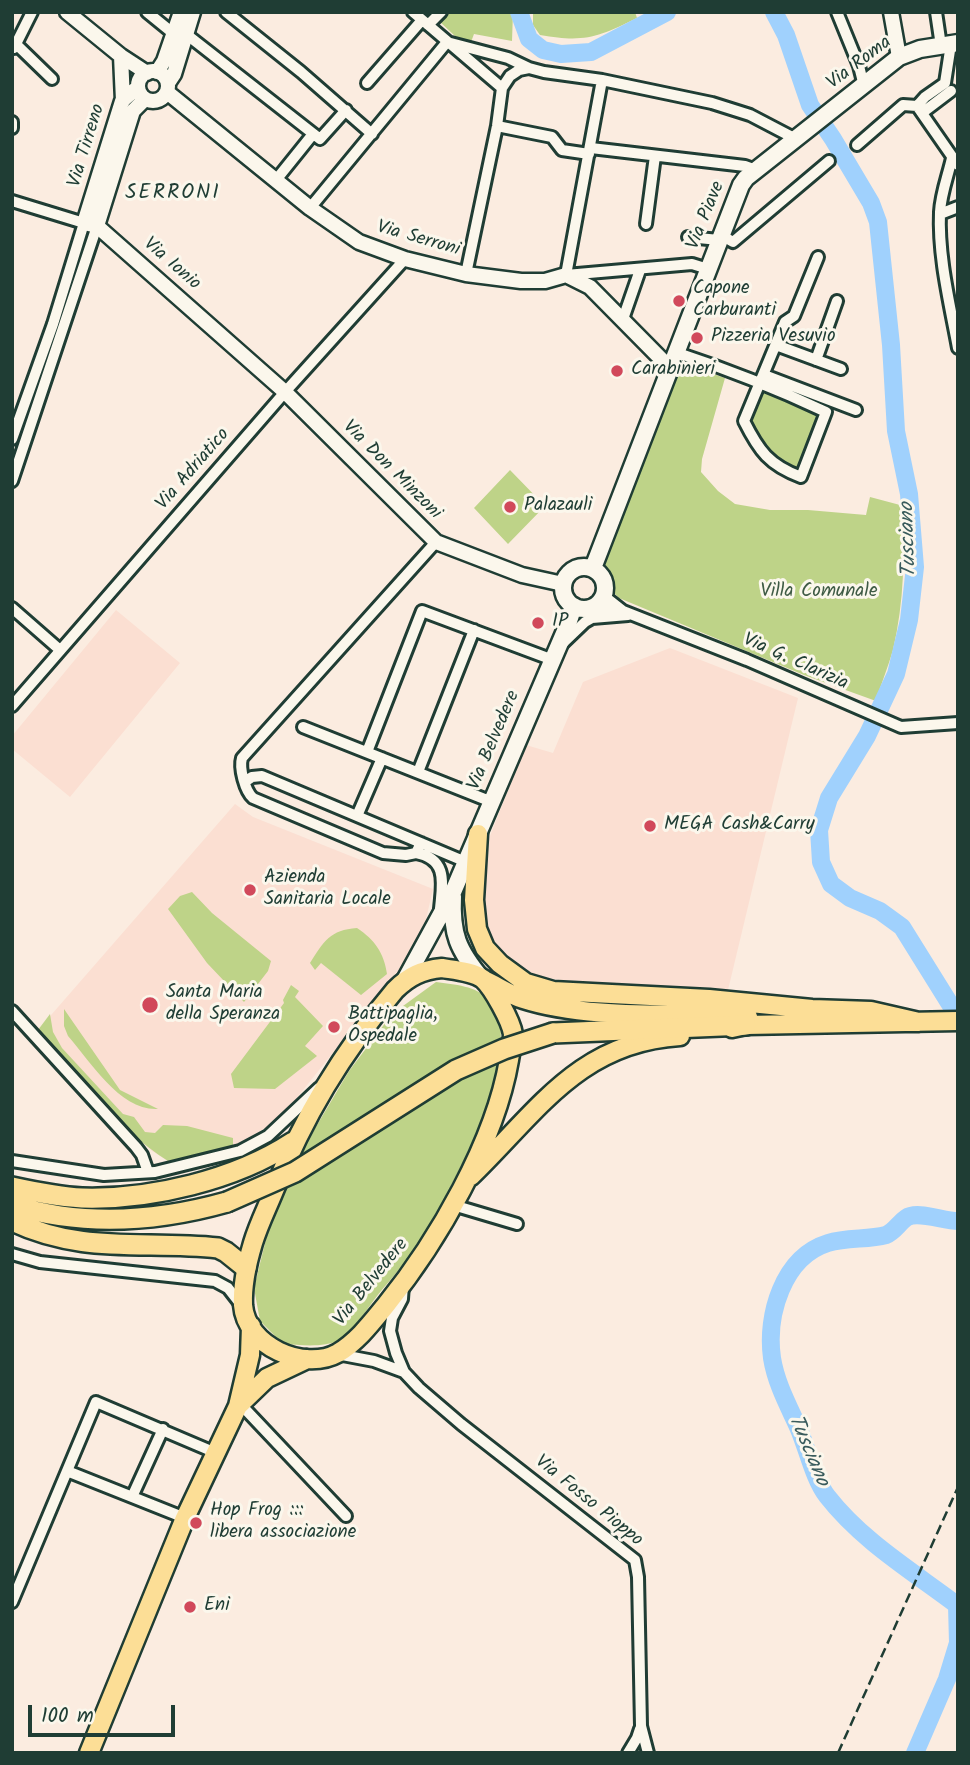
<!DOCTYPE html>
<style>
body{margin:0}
#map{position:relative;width:970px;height:1765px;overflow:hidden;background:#fbece0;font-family:Kalam,sans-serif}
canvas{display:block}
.frame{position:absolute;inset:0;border:14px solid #1f3d34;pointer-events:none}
.scale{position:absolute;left:28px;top:1705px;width:147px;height:32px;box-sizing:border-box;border:4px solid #1f3d34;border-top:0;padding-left:9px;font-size:21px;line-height:24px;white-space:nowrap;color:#1f3d34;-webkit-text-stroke:5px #fbf7ec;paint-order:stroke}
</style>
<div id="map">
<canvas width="970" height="1765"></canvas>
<div class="frame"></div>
<div class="scale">100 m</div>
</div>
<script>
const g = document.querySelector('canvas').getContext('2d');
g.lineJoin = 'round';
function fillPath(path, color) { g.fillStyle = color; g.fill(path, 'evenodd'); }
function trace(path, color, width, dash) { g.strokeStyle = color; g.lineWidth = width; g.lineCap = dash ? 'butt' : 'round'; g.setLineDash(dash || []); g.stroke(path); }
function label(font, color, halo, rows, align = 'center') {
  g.font = font + ' Kalam,sans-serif'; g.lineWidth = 6; g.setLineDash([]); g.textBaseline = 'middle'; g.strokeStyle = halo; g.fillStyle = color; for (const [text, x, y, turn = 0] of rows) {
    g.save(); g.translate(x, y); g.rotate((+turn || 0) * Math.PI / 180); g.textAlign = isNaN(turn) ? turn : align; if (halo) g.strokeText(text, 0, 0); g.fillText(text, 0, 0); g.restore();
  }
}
fillPath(new Path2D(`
 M116,610L180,663L70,797L12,749V736Z
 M670,648L798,698L728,990L567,981L523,974L501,959L485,932L481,885L486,846L526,745L553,753L583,682Z
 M235,804L253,817L433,889L424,928L410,956L280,1119L233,1147L168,1161L152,1151L121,1122L38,1030Z`), '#fbdfd2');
fillPath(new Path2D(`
 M446,12H513L512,41L474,34L471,42L456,37L439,21Z
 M533,12H635L637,18C598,37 585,43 540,35L533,25Z
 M681,363L725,378L702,459L701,472L718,491L735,504L770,510H808L866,515L870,497L900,505C906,552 904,602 893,650C888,667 881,684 876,701L804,675L619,598L612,591V576L608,574L605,564Z
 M762,389L818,416L796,470C770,455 764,449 749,423Z
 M510,470L545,506L508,544L474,508Z
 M192,892L212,913L271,961L268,971L244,1002L207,963L168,909L180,896Z
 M357,928C375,940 384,953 387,974L361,995L321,963L315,970L310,963C324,941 330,930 357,928Z
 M436,982C455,985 476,985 490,1001C532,1051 442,1208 411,1254C400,1270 386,1284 374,1300C367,1309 350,1336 340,1340C323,1348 301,1345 283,1344L260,1321L254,1288L267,1235L301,1152L349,1071L392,1014Z
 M291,985L299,991L295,997L323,1026L305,1046L317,1056L275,1089L234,1088L231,1074L284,1003L283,1000Z
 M64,1009L120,1090L158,1109C120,1111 91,1062 68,1036L64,1026Z
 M50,1014L53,1032L62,1048L123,1114L134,1117L145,1132L155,1133L163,1125L187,1126L233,1138V1147L168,1161C117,1129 78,1075 38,1030Z`), '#bed388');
trace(new Path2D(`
 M519,12L529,39L543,50L561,54L591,52L667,12
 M774,12L786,35L810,105L833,139L871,203L878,222L891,345L896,431L909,494L915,567L909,620L896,674L867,736L829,798L819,830L821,862L831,884L850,898L880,911L902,927L958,1017
 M915,1753L947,1679L958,1643L957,1605C912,1571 862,1541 827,1496C814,1480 807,1447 798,1427C788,1405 776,1383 772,1358C766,1315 783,1257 828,1243C847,1237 868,1240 886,1235C894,1232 899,1223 906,1218C917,1210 943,1221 958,1221`), '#a0d1fd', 18);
const minor = new Path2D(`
 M147,12L174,34
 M226,12L301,72L372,134
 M413,12L502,88
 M837,12L859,66L864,86
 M936,12L941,46
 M428,25L441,12
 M186,34L320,139L346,110
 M447,42L508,58L529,68L544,72L602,80L712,103L750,115L794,138
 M17,45L52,79
 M14,48L32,12
 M602,80L566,275L692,264L708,269
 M367,83L422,20
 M917,106L925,97L945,83L951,44
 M917,106L958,165
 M922,113L951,91
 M12,122V128
 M497,126L552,137L562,150L589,154
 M857,145L903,105L917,106
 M591,148L745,166L756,170
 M952,158C948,176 941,193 940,212C938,257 950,304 958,348
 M276,180L313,134
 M12,201L84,223L53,324L12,439
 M310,208L447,42
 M940,214L958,207
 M646,224L655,156
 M721,235L733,242L829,161
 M688,237L719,240
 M466,274L497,126L502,88L510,76L519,70L529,68
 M623,319L640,270
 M776,345L841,369
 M675,352C727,369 775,388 826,412L801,477C769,465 759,451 744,421L785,322L794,316L818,257
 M816,360L837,301
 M764,375L856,410
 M12,481L97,226
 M604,596L623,611L747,660L901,727L958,723
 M593,607L617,610
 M12,608L60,650
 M561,645L585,622L592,618L628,615
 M12,706L285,392L405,259
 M303,727L492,802
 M367,752L422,611L553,660
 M418,772L474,630
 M246,781L252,777L262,776L466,862
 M357,816L382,758
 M421,843L416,853L406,855L383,853L253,798C245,791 239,768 242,758L436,542
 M416,853C449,859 442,885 440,909
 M12,1011L136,1147L142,1155L148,1172
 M12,1161L104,1175L155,1172L240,1151L268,1136L319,1088
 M453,1205L517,1224
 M12,1254L40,1262L215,1281L228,1288L242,1306
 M403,1285L402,1299L392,1318L390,1331L396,1353L404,1372L419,1388L461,1424L635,1560L638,1577L641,1726L648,1753
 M337,1354L374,1361L404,1372
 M238,1406L245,1409L346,1516
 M67,1471L185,1518
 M132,1497L163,1429
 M12,1602L96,1402L216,1453
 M628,1753L637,1738L640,1729`);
const tertiary = new Path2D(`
 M67,12L121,56L147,73
 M891,12L899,57
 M121,56L123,101
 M138 86a15 15 0 1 1 30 0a15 15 0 1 1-30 0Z
 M157,72L164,61L181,12
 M168,83L174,74L193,12
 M138,87L122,101L84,223L97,226L285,392L436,542L522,575L563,584
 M167,92L310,208L359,242L405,259L466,274L521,281H545L566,275L590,287L669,367
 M97,226L133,111L145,99`);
const secondary = new Path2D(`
 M563 588a21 21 0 1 1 42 0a21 21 0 1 1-42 0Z
 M593,568L741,185L746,178L899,57L920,49L958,43
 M453,896C451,934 458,950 482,979
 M405,980L453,892L568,624L574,606`);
const primary = new Path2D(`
 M478,834L474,900L477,929L485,948L500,964L526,983L553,991L709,999L812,1009L871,1011L919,1022
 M442,968C454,970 472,971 483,979C493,988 511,1021 513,1034C513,1042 510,1053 509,1060C495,1142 438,1241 386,1305C372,1322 358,1341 338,1353C304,1372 246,1346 243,1305C242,1284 247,1263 253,1243C258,1226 266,1210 273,1193C304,1116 341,1054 395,990C409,976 422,970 442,968Z
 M484,980C497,986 510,995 523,999C588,1020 679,1013 748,1017
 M732,1028L746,1025L958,1021
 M471,1176C537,1112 579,1042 680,1036
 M238,1406L267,1378L307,1359
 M89,1753L185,1518L238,1406L250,1355L251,1326`);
const motorway = new Path2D(`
 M553,1033L746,1025
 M12,1187C35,1192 58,1197 82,1198C150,1200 235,1180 293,1142
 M12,1205C84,1227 156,1222 227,1202
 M12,1221C84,1255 144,1240 218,1248L226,1252L246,1268`);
trace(minor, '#1f3d34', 16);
trace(tertiary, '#1f3d34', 19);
trace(secondary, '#1f3d34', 21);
trace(primary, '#1f3d34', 23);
trace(motorway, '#1f3d34', 24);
trace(minor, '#fbf7ec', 10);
trace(tertiary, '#fbf7ec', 14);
trace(secondary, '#fbf7ec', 16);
trace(primary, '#fcde96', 18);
trace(motorway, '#fcde96', 19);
trace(new Path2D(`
 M838,1753L958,1487`), '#1f3d34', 2.5, [10, 5]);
const motorwayBridge = new Path2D(`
 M227,1202L295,1172L456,1070L504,1049L553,1033`);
trace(motorwayBridge, '#1f3d34', 24, []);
trace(motorwayBridge, '#fcde96', 19);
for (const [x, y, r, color] of [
 [679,301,7,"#d1495b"],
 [697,338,7,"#d1495b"],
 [617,371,7,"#d1495b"],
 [510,507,7,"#d1495b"],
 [538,623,7,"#d1495b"],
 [650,826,7,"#d1495b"],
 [250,890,7,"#d1495b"],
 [150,1005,9,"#d1495b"],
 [334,1027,7,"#d1495b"],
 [196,1523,7,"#d1495b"],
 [190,1607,7,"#d1495b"]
]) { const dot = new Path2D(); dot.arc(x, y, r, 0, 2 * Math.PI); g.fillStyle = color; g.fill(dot); trace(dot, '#fbf7ec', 2.5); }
label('19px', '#1f3d34', '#fbf7ec', [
 ["Via Roma",860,64,-37],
 ["Via Tirreno",88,146,-73],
 ["Via Piave",707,216,-68],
 ["Via Serroni",418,240,16],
 ["Via Ionio",171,265,41],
 ["Via Adriatico",194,470,-49],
 ["Via Don Minzoni",391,471,45],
 ["Via G. Clarizia",795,663,24],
 ["Via Belvedere",495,741,-67],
 ["Via Belvedere",372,1283,-51],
 ["Via Fosso Pioppo",588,1502,39]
]);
label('19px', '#1f3d34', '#fbf7ec', [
 ["Capone",693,290],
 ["Carburanti",693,312],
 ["Pizzeria Vesuvio",711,338],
 ["Carabinieri",631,371],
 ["Palazauli",524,507],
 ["IP",552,623],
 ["MEGA Cash&Carry",664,826],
 ["Azienda",264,879],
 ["Sanitaria Locale",264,901],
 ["Santa Maria",166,994],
 ["della Speranza",166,1016],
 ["Battipaglia,",348,1016],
 ["Ospedale",348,1038],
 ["Hop Frog :::",210,1512],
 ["libera associazione",210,1534],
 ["Eni",204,1607]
], 'left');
label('19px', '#3f5b45', '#fbf7ec', [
 ["Villa Comunale",819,593]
]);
g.letterSpacing = '2px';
label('21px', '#1f3d34', '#fbf7ec', [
 ["SERRONI",173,194]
]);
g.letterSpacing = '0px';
label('italic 21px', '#395b5c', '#fbf7ec', [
 ["Tusciano",910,540,-92],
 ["Tusciano",807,1451,67]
]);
</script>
